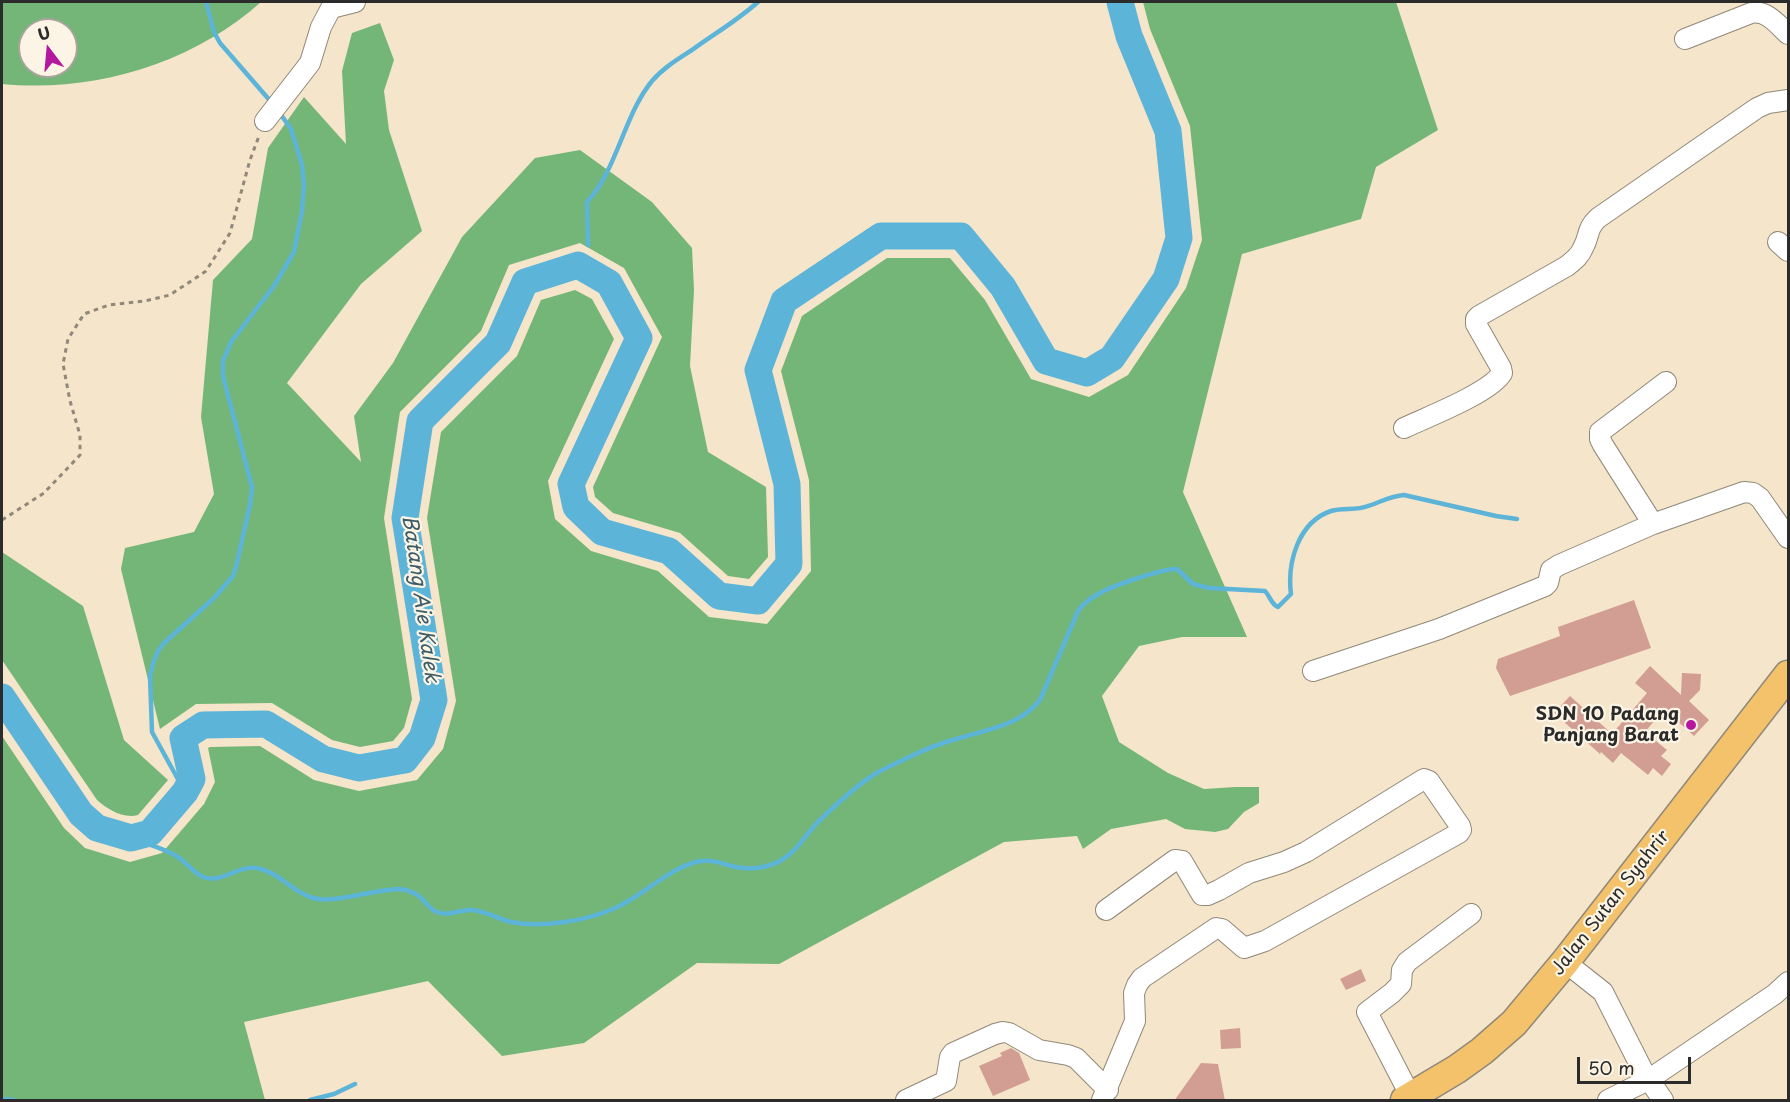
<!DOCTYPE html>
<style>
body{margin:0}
#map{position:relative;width:1790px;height:1102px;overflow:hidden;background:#f5e5ca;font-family:"Playpen Sans",sans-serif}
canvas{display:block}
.frame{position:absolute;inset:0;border:3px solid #2b2b2b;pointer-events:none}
.north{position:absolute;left:18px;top:18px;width:60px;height:60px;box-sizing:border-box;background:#fcf5e5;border:2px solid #a8a49b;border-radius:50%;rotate:344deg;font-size:16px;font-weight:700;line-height:24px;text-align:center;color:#2b2b2b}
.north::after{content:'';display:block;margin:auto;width:21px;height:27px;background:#b5179e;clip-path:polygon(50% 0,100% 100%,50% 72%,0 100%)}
.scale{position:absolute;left:1577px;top:1057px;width:114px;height:27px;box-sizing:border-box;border:3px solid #2b2b2b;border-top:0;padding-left:8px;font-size:18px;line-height:21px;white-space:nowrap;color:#2b2b2b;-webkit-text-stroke:4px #fcf5e5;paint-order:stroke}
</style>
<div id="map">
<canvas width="1790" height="1102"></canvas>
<div class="frame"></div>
<div class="north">U</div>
<div class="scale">50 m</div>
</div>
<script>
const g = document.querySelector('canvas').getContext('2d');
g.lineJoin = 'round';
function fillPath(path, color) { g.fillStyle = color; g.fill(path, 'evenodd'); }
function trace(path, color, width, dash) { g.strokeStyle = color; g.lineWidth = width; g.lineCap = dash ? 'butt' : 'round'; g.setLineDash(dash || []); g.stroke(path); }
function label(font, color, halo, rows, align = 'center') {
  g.font = font + ' "Playpen Sans",sans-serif'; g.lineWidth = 4.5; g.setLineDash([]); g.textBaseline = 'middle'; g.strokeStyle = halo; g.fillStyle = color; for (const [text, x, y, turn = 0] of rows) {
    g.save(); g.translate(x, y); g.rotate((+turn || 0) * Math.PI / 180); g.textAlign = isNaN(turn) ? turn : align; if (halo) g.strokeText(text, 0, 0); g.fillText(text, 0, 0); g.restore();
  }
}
fillPath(new Path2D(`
 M2,2H261C192,64 93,93 2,84ZM30,30H66V66H30Z
 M1143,2H1396L1438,130L1376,167L1361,219L1242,254L1183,492L1247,637H1182L1139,646L1102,696L1119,742L1168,773L1204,789L1235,787H1259V803L1244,812L1228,829L1215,832L1185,829L1166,819L1111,829L1083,849L1077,836L1004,842L779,964L697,963L584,1043L502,1056L428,981L244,1022L265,1100H2V736L64,828L85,848L130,862L162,853L204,804L215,782L208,748L210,747L260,746L314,780L359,791L417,780L443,749L456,701L427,518L441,432L517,356L541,300L575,290L592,299L614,339L548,481L555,519L591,551L658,571L709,617L767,624L811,571L809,480L781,371L802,316L887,258H950L985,300L1031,379L1089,397L1128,375L1186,288L1202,240L1190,126L1150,29Z
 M380,23L394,60L384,91L389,130L422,231L361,284L287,383L361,462L354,416L393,363L462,237L535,158L580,150L652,202L692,248L694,290L690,366L708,452L766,487L768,557L749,579L728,576L680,533L613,513L595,497L593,487L662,337L624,268L580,243L509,265L481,331L400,412L384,518L412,699L404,728L393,741L360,747L332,740L272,703L196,704L160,729L121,569L125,548L194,532L214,494L201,417L213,280L252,239L268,148L304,97L346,144L342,71L352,33Z
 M2,552L83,606L124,740L168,780L138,815C123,819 107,809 97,800L2,660Z`), '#74b678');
trace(new Path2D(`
 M206,2L214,32L220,43L272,103
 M588,245L587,202C617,170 624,115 652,81C663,68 678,59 692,50C714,34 738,20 758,2
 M185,792L152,732L150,676L153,663L158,651L164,643L214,598L233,576L236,567L250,505L252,487L223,376V361L231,342L274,286L294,252L302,211L304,185L302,165L291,129L279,112
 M131,838C146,844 164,848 178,857C187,863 193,872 203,877C221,884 238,865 257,868C279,872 292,892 313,898C333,904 376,889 400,889C407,890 414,892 420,897C426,902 430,910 437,912C449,917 460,909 472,910C486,911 498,919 511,922C542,928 585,921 613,909C642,897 666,870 696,862C711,858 722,864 736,867C750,870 767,868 780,861C799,850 806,833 821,819C836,805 852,789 869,778C880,770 893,765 905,759C923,750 941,743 960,738C990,729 1020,725 1040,700L1078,611C1083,603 1091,598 1100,593C1112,586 1164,568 1177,569L1193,584L1209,588L1265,591C1270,596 1271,604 1278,607L1291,594C1287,563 1298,522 1331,511C1343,507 1356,511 1368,506C1381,502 1390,496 1404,495L1496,516L1517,519
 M2,1099L14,1100
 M310,1100L334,1094L355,1084`), '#5cb4d9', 4.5);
trace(new Path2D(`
 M2,697L81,814L97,828L131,838L150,833L185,792L192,779L183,738L203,725L266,724L323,759L359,768L405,760L422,738L434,700L405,518L420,421L498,343L525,282L578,265L609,283L639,338L571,484L576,507L602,532L669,551L719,596L758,601L789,564L787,484L758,370L784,301L881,236H961L1003,287L1046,361L1087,373L1112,358L1166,279L1179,238L1168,131L1129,36L1120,2`), '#5cb4d9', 27);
fillPath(new Path2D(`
 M1634,600L1651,648L1510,696L1496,668L1498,659L1560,636L1558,627Z
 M1650,666L1681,695L1682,673L1701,674L1700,690L1689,701L1709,720L1694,736L1664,709L1645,732L1667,750L1661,756L1671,764L1662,776L1653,768L1648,775L1621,753L1613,763L1601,752L1600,754L1554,713L1570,696L1612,734L1647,693L1635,683Z
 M1361,969L1366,981L1346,990L1340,979Z
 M1240,1028L1241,1048L1221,1049L1220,1030Z
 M1011,1048L1019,1053L1030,1080L993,1096L979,1066L1002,1056L1000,1053Z
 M1201,1063L1218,1064L1225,1101H1174Z`), '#d29e94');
const minor = new Path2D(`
 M1685,39L1751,13C1767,10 1777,24 1788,34
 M265,121L310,63L321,27L331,8L355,2
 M1778,242L1788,251
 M1404,428C1427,417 1490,393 1502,373L1501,368L1476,324V319L1479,316L1567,266C1573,261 1580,256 1583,248C1590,236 1586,229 1598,218L1757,108L1768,103L1788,100
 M1653,524L1603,445L1600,439V432L1666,382
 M1313,671L1439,629L1545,586L1548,583L1551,570L1559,565L1653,524L1744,492L1753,493L1760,498L1788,538
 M1565,962L1603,992L1643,1071L1663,1100
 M1411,1097L1367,1012L1392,993L1401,984L1402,970L1407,962L1471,914
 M906,1100L946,1081L950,1057L953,1053L995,1034L1003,1032L1009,1033L1039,1050L1068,1055L1076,1058L1108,1090
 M1102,1100L1135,1021L1134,993L1137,985L1142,978L1216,928L1222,929L1244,948L1265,941L1459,833L1461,830L1460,826L1429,781L1424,779L1306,852L1284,862L1249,873L1219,890L1208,895H1202L1182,861L1175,860L1106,910
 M1608,1100L1648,1080L1775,994L1788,982`);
const highway = new Path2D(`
 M1405,1100L1457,1069L1482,1051L1514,1023L1565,962L1788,675`);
trace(minor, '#90887a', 22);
trace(highway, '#90887a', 31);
trace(new Path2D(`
 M2,520L44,493L80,455V435L70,401L63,364L68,339L84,314L109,305L145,301L170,295L206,271L230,233L250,160L259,136`), '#90887a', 3, [4.5, 4.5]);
trace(minor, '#fff', 20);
trace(highway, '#f3c26a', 28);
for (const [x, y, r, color] of [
 [1691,725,6,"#b5179e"]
]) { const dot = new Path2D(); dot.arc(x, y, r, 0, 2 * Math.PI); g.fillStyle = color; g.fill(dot); trace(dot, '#fcf5e5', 2); }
label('bold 18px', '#2b2b2b', '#fcf5e5', [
 ["SDN 10 Padang",1679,715],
 ["Panjang Barat",1679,736]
], 'right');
label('18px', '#2b2b2b', '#fcf5e5', [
 ["Jalan Sutan Syahrir",1611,903,-52]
]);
label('italic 20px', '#3c5b68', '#fcf5e5', [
 ["Batang Aie Kalek",420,599,82]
]);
</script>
